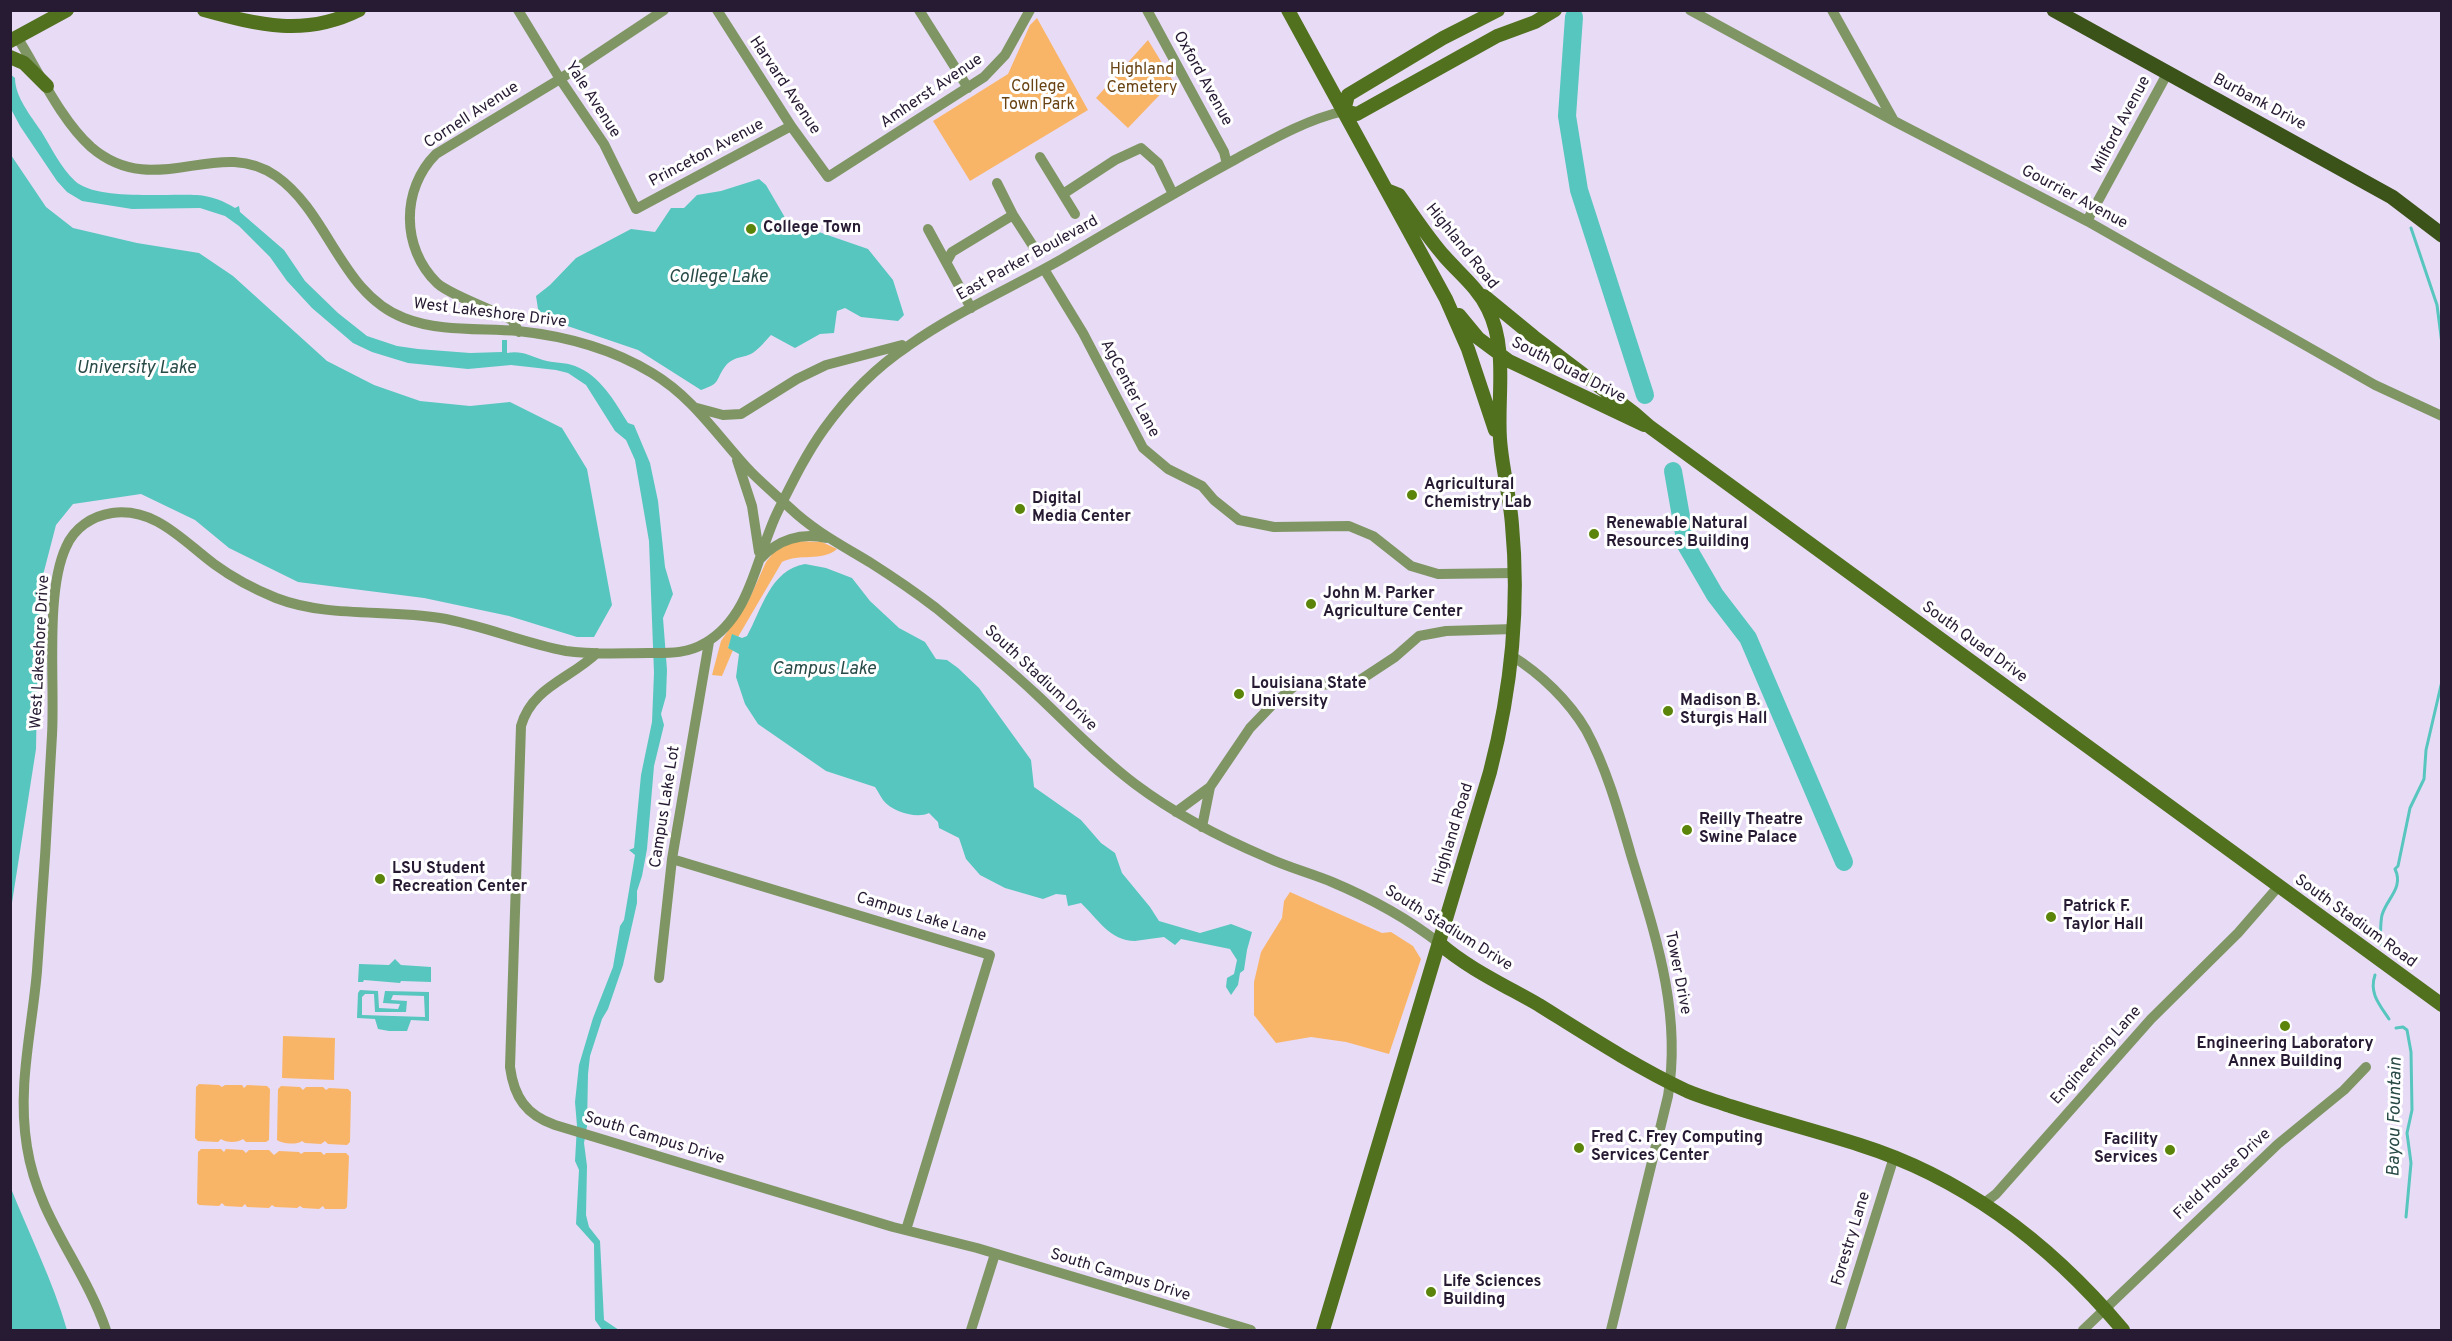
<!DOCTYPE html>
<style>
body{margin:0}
#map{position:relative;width:2452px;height:1341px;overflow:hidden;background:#e8dbf6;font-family:Overpass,sans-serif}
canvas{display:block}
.frame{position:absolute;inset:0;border:12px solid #271a33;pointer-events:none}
</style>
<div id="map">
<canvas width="2452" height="1341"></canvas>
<div class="frame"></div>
</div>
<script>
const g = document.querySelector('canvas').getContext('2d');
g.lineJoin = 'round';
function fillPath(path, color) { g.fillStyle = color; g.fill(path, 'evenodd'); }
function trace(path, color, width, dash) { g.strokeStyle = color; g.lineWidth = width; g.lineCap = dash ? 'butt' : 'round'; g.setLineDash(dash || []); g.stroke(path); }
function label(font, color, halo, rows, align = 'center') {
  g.font = font + ' Overpass,sans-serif'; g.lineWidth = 6; g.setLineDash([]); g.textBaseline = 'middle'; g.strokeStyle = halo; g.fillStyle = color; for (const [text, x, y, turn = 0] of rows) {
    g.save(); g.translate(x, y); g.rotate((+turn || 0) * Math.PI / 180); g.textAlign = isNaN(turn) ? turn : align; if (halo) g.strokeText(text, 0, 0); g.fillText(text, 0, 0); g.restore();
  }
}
fillPath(new Path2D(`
 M1037,18L1088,110L970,181L933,121L1008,74L1030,25Z
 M1148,40L1173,81L1128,128L1096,98Z
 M794,541L822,542L837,549C822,562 799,553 782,562L738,637L733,635L728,647L733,650L722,676L712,675L721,641L748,602L766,562L774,552Z
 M1290,892L1382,933L1391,932L1413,946L1421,959L1389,1054L1346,1042L1311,1037L1276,1043L1254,1015V982L1261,952L1282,918L1284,901Z
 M283,1036L335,1038L334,1080L282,1078Z
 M199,1084L219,1085L222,1087L225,1085H242L244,1088L247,1085L267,1086L270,1089L269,1140L266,1142H246L243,1139C238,1143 226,1143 221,1139L218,1142L198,1141L195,1138L196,1087Z
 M281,1086L300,1087L303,1090L306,1087H323L326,1090L329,1088L348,1089L351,1092L350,1142L347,1145L328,1144L325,1141L321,1144L305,1143L302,1141C297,1145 282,1144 277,1140L278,1089Z
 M201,1149H221L224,1152L226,1149L243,1150L246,1153L249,1150H269L274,1155L279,1151L299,1152L301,1154L304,1152H321L324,1155L326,1153H346L349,1156L347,1207L345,1209H325L323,1206L319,1209L303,1208L300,1206L297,1208L275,1207L272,1205L269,1208L247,1207L245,1204L242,1207L225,1206L222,1203L219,1206L199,1205L197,1203L198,1152Z`), '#f9b567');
fillPath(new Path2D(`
 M10,74L15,78C15,97 31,116 41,131C51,147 61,168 75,181C97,201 167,193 197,195C211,196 224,201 235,208L239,206L240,212L284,250L305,281L338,313L367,336L397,346L418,349L470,353L502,352V340H507V353C521,350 531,356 543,360C553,363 565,362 575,366C600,375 615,402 628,423L634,425L650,463L658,501L665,567L673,594L663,618L667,670L666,696L661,714L664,725L654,766L647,849L642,876L637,891V903L623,965L608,1009L602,1019L590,1056L588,1074L587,1126L584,1143L587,1166L586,1215L589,1227L600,1241L604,1320L619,1330H602L595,1320L594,1244L576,1224L579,1170L575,1161L577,1126L575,1102L579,1065L593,1018L613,967L620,926L624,920L635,855L629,850L634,848L641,775L652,722L654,673L649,541L635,460L626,440L615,431L586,385L568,373L556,370L511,365L468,369L408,363L372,352L353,343L312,308L287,281L270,257L239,226L225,216L200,208L132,209L82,201L67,192L57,181L20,126L11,109Z
 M11,155L46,207L73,228L137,243L199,253L233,276L327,361L374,385L420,401L470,406L510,402L562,428L587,469L612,605L594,637H577L509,616L424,598L298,582L229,548L195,520L141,494L73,504L56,525L42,579L38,639L36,749L11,909V979Z
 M759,179L766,185L787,221L868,249L893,280L904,315L898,321L861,317L845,308L837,311L834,333L820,334L795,348L771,335C766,340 760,348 754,352C744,359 733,355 724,368C715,381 721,383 701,390L638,350L544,318L538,309L536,296L550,285L576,258L631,229L655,232L671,208H684L697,195L721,191Z
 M805,564L826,568L852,578L870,601L899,628L925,642L936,659L947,660L958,668L979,688L1031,760L1034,787L1081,820L1101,843L1115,853L1122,873L1150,907L1159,921L1200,933L1231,924L1252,932L1247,950L1244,970L1240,973L1238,985L1231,995L1226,987L1227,978L1234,974L1237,960L1230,949L1181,939L1175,945L1164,937C1154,938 1144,940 1135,941C1110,941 1097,918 1081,903L1068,906L1066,895L1056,894L1043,899L1005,888L980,875L966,859L959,838L939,828L938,822L929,813C917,819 892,812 883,800C880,796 878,791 875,787L826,771L758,724L745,704L736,677L739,654L728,648L732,634L742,638L747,636C762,609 770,570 805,564Z
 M395,959L401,965L431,967V982L401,981L400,983L364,980L363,982H358L359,964L389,965Z
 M360,990L378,991L379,1008L398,1009L400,1004L383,1003L385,991L429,992V1021L411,1020L407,1031H389L378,1029L375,1019L357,1018L358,993ZM365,994H374L375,1012H406L407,1001L391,1000L393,995L424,996L425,1017L362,1015V997Z
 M10,1186C29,1234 53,1281 67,1330H11Z`), '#57c6be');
trace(new Path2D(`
 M2411,228L2437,305L2442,344
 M2380,944C2381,934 2380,924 2382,915C2387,898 2404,888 2395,869L2398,866L2410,808L2424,779L2426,750L2442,681
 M2375,975C2369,993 2379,1004 2389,1019
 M2396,1028L2403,1027L2407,1030L2411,1052L2412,1110L2407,1133L2411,1163L2406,1217`), '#57c6be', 3);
trace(new Path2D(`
 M1574,17L1567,116L1579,190L1645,395
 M1673,471L1686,545L1715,595L1748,638L1844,862`), '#57c6be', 18);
trace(new Path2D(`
 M518,10L560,79L604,144L636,209L791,126
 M717,10L791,126L828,177L984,77L1005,55L1030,10
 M919,10L968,88
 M1147,10L1224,152L1227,164
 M1690,10L1894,121L2087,221L2375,385L2442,416
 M1832,10L1894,121
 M17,37C39,72 61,120 91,147C155,202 217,135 276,176C329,213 341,294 404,318C439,332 481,328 518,331C565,336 611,348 652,373C694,398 718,437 751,472C764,485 777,496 790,508C814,531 843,546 871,563C893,577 915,592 936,608C970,636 1005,665 1037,695C1069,725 1099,757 1135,784C1175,814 1219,837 1266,857C1287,867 1310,873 1332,882C1370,898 1407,918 1439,943
 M1040,157L1075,214
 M997,183L1013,215L1033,246
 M1063,194L1115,160L1141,148L1158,163L1173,194
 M2087,221L2167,74
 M928,229L971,308
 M947,261L952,252L1013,215
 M1044,269L1083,333L1143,448L1168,469L1202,486L1214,500L1239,520L1274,527L1349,526L1373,536L1411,566L1438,574L1514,573
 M519,332L512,320C494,310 450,295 437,283C401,248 401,189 436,154L560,79L664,10
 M697,408L723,415L741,414L797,379L826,365L902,345
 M737,460L752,506L759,552
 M761,558C778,540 801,532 826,538
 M597,653C570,679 532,687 521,726L510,1067C514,1097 526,1115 555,1125L893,1227L977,1248L1251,1330
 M1512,656C1541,674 1569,701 1586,730C1607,769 1619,813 1631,855C1655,934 1682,1012 1668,1096L1611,1330
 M1176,812L1210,787
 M1202,827L1210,787L1250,728L1274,703L1296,685L1354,684L1395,657L1419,636L1446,631L1514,629
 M672,859L990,955L906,1230
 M659,978L672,859L709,642
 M1983,1204L1996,1194L2151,1019L2238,933L2278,887
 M106,1330C84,1265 38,1218 27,1147C17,1087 32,1030 37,971C43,892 48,813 52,735C55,683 45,592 66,547C74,528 92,516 112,513C155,507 183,541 214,564C233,578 254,589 276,598C328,618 386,609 440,618C483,625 523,643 566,651C593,655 621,653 648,653C668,653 687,654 705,643C752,616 756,555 778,511C792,483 806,454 824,429C847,397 875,368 908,346C956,312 1011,288 1062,259C1120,225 1177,191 1236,159C1271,140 1305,120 1344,111
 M971,1330L995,1254
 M1840,1330L1894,1157
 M2083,1330L2278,1144L2344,1090L2366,1067`), '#7f9664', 10);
trace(new Path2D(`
 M204,10C259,25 305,37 359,10
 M1288,10L1446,299L1468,349L1495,430
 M10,41L67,10
 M10,57L24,63L47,86
 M1344,111L1357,114L1497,36L1535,22L1555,10
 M1344,111L1348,95L1443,38L1498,10
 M1484,296L1534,337L1634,413L1650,427L2442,1005
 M1459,315L1478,338L1509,361L1644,425
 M1439,943C1467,968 1506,986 1539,1005C1587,1035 1636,1067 1687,1091C1701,1097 1716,1101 1730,1106C1773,1120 1817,1131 1860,1145C1965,1178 2053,1247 2123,1330
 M1323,1330L1490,772C1511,691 1520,609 1512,525C1510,496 1502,468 1500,439C1497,397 1508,349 1488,309C1478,288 1460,274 1445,257C1428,238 1414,216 1399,195L1389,191`), '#51711e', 14);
trace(new Path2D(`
 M2054,10L2392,197L2442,235`), '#3b5219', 15);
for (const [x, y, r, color] of [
 [751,229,6,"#5b840b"],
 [1412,495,6,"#5b840b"],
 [1020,509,6,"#5b840b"],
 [1594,534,6,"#5b840b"],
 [1311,604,6,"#5b840b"],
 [1239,694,6,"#5b840b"],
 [1668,711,6,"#5b840b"],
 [1687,830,6,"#5b840b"],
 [380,879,6,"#5b840b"],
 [2051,917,6,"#5b840b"],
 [2285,1026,6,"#5b840b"],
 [1579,1148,6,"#5b840b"],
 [2170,1150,6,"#5b840b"],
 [1431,1292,6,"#5b840b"]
]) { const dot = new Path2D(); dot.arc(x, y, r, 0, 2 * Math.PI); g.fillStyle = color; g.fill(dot); trace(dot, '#fff', 2); }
label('16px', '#684212', '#fff', [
 ["Highland",1142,71],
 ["Cemetery",1142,89],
 ["College",1038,88],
 ["Town Park",1038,106]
]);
label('16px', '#271a33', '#fff', [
 ["Oxford Avenue",1202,79,61],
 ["Harvard Avenue",784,86,56],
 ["Amherst Avenue",932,92,-34],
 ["Yale Avenue",592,100,57],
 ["Burbank Drive",2259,103,28],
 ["Cornell Avenue",472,116,-33],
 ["Milford Avenue",2122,125,-62],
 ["Princeton Avenue",707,154,-28],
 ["Gourrier Avenue",2074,198,28],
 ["Highland Road",1461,247,51],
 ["East Parker Boulevard",1028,259,-29],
 ["West Lakeshore Drive",490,314,7],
 ["South Quad Drive",1568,371,27],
 ["AgCenter Lane",1129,389,62],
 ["South Quad Drive",1974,643,36],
 ["West Lakeshore Drive",41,652,-87],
 ["South Stadium Drive",1040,679,43],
 ["Campus Lake Lot",666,807,-81],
 ["Highland Road",1454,834,-73],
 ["Campus Lake Lane",921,918,17],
 ["South Stadium Road",2355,922,36],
 ["South Stadium Drive",1448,929,32],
 ["Tower Drive",1677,973,79],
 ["Engineering Lane",2097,1056,-48],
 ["South Campus Drive",654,1139,17],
 ["Field House Drive",2223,1175,-43],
 ["Forestry Lane",1852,1239,-73],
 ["South Campus Drive",1120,1276,17]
]);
label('bold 16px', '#271a33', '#fff', [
 ["College Town",763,229],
 ["Agricultural",1424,486],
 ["Chemistry Lab",1424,504],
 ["Digital",1032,500],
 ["Media Center",1032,518],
 ["Renewable Natural",1606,525],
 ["Resources Building",1606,543],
 ["John M. Parker",1323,595],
 ["Agriculture Center",1323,613],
 ["Louisiana State",1251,685],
 ["University",1251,703],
 ["Madison B.",1680,702],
 ["Sturgis Hall",1680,720],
 ["Reilly Theatre",1699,821],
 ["Swine Palace",1699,839],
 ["LSU Student",392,870],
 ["Recreation Center",392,888],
 ["Patrick F.",2063,908],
 ["Taylor Hall",2063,926],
 ["Engineering Laboratory",2285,1045,"center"],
 ["Annex Building",2285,1063,"center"],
 ["Fred C. Frey Computing",1591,1139],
 ["Services Center",1591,1157],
 ["Facility",2158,1141,"right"],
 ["Services",2158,1159,"right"],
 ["Life Sciences",1443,1283],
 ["Building",1443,1301]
], 'left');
label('italic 18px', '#284a47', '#fff', [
 ["College Lake",718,278],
 ["University Lake",136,369],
 ["Campus Lake",824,670],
 ["Bayou Fountain",2396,1117,-89]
]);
</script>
